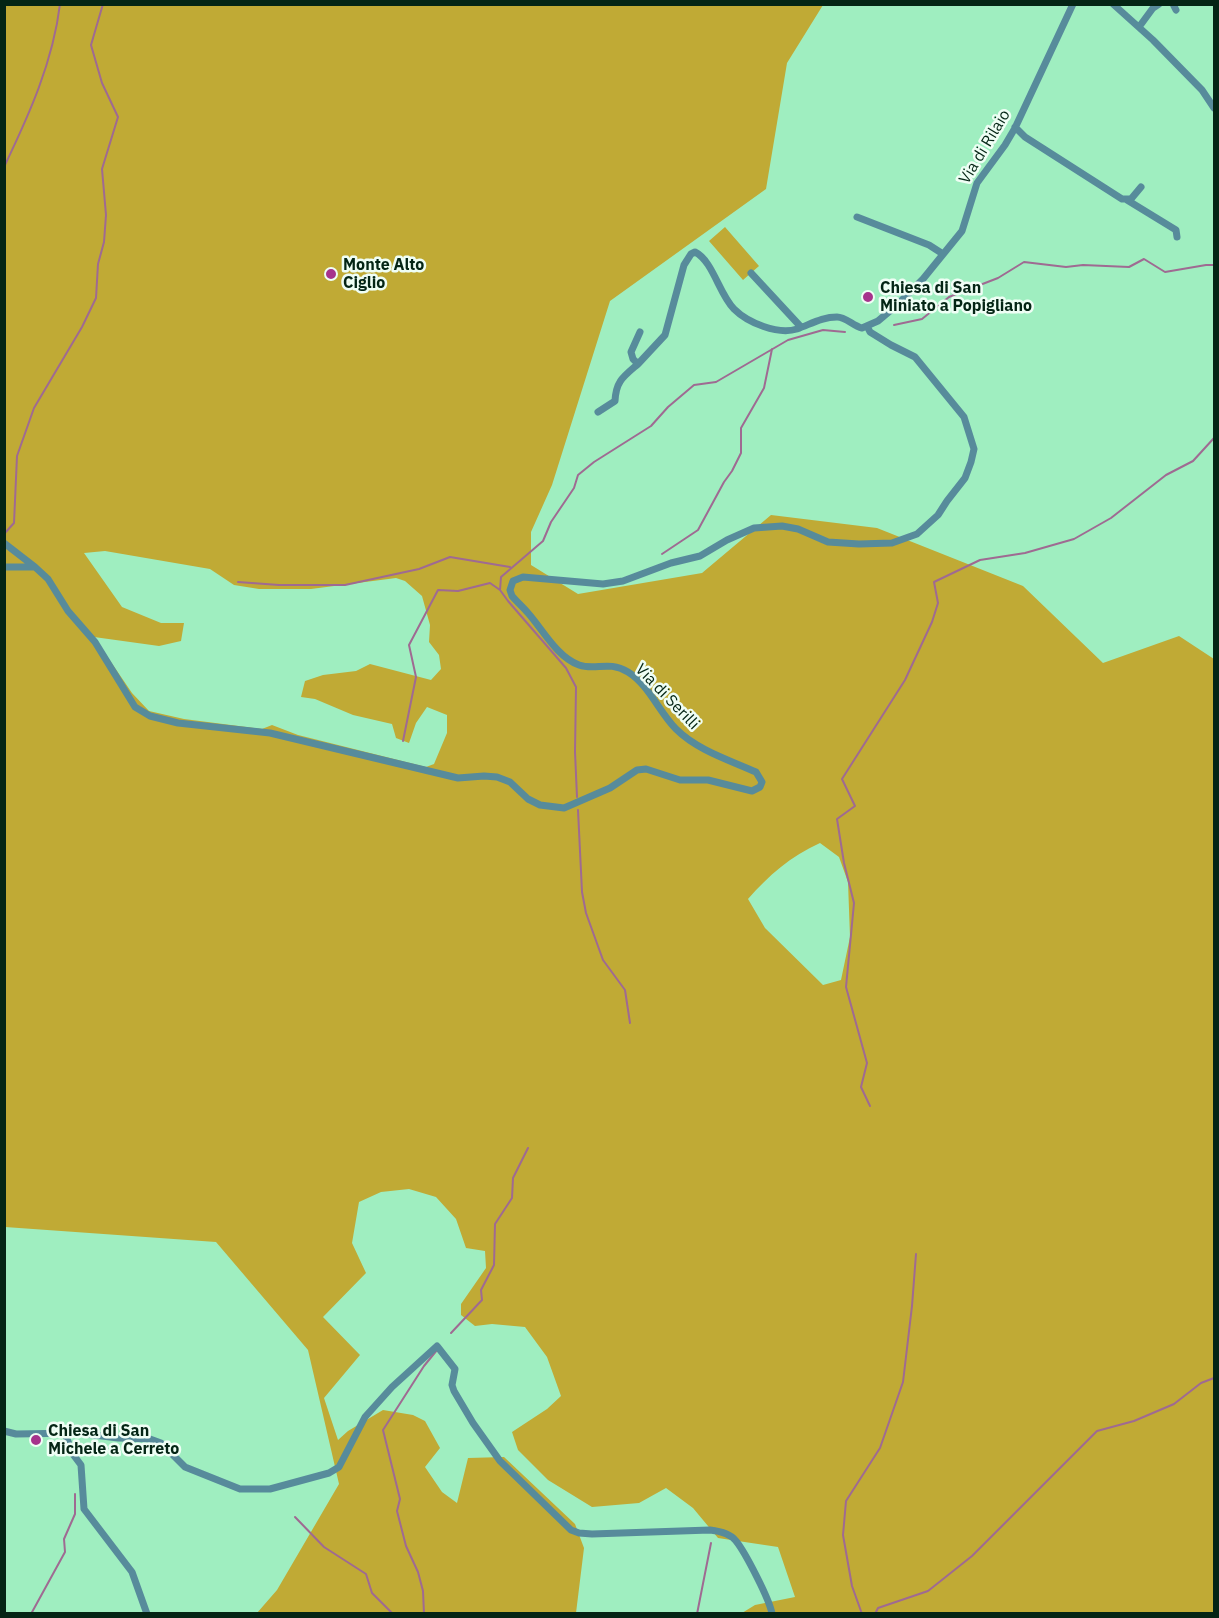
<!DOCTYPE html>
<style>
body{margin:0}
#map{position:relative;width:1219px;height:1618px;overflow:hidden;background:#9feec0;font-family:"IBM Plex Sans",sans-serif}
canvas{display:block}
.frame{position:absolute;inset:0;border:6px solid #042515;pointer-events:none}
</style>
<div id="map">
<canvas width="1219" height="1618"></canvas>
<div class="frame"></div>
</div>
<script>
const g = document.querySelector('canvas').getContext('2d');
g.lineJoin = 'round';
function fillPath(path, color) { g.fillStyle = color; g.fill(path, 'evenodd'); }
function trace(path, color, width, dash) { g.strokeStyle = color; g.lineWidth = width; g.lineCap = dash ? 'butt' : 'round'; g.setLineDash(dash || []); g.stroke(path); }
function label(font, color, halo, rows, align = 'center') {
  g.font = font + ' "IBM Plex Sans",sans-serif'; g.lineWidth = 5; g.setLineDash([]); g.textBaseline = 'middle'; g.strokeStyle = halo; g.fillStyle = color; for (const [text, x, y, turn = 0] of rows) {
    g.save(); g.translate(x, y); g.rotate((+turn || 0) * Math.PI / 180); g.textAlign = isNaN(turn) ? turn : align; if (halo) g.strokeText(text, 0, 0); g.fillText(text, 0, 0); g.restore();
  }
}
fillPath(new Path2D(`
 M4,5H823L787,63L766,189L610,301L552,485L531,532V565L578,594L702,573L771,515L877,528L1023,586L1103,663L1179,636L1214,659V1613H742L755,1605L795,1597L778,1547L718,1538L693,1508L666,1488L639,1503L592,1507L548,1480L518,1450L512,1432L547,1409L561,1396L547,1357L525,1327L492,1324L475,1326L461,1315V1304L486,1268L485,1251L466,1248L456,1219L436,1197L409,1189L381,1192L359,1202L352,1243L366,1273L323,1317L360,1355L324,1398L338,1440L348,1431L383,1410L413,1415L425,1421L440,1448L425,1467L442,1492L457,1503L468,1458L504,1457L575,1524L584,1548L576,1613H257L277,1590L339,1484L308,1350L216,1242L5,1227ZM105,551L210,569L234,585L259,589H311L396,578L405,581L422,596L430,625L429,642L439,655L441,669L431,680L370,664L356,671L323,675L305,681L301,697L315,699L353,715L392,724L396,738L409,743L416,723L427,707L447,715V733L434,764L426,767L298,735L272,725L262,729L184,719L149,711L132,693L94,637L159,646L181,641L184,623H161L122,607L84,553ZM820,843L839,857L848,882L850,937L841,980L823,985L765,928L748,899C768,876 791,856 820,843Z
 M725,227L759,266L743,280L709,241Z`), '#c0aa35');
trace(new Path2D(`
 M4,167C29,115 53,62 60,4
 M894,325L922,319L949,297L998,278L1024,262L1066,267L1083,265L1129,267L1144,259L1165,272L1206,265H1214
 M4,534L14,523L17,456L34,408L82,327L96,298L98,264L104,242L106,215L102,169L118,117L102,83L91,45L103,4
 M662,554L698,530L724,482L732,471L741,453V428L764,388L772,349
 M238,582L279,585H345L419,569L450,557L510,567
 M403,741L416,677L409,645L438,590L458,591L490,583L500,590
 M577,797L575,752L576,687L566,668L508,601L500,590L501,577L543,541L551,522L574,488L578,475L594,462L651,426L668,407L694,385L716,382L788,340L823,330L845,332
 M578,810L582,892L586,913L603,960L625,990L630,1023
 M870,1106L861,1087L867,1063L846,987L854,903L844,863L837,819L855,806L842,779L905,680L932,622L938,603L934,582L980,560L1025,553L1074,539L1111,518L1166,475L1193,461L1214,438
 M451,1333L482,1300L481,1290L494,1265L495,1224L512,1198L513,1178L528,1148
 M295,1517L324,1547L366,1574L372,1593L393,1614
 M31,1614L65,1552L64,1539L75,1514V1494
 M424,1614L423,1591L418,1572L406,1546L397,1511L400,1499L383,1430L424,1366L437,1350
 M697,1614L711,1543
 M862,1614L852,1586L843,1535L846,1501L880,1448L903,1382L912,1306L916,1254
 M875,1614L878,1608L928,1591L972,1556L1097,1431L1134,1421L1174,1404L1201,1383L1214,1378`), '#9f6a92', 2);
trace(new Path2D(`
 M1113,4L1153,40L1202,90L1214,108
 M1173,4L1176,10
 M1139,27L1153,8L1159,4
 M1015,127L1025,137L1122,199H1131L1141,187
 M1127,200L1176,230L1177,237
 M857,217L929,245L943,254
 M751,273L801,327
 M640,332L631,352L633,359L638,364L665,335L684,265L691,254L695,252C713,261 719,294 734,309C748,323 778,335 797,329C811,324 822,317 837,317C846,317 853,326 862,328L878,321L897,305L923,279L962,231L977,183L1005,145L1015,128L1073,4
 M598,412L615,401C616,381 623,377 638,364
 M4,543L35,567
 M4,567H35L48,579L68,611L95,642L135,707L150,716L178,723L270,733L458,778L484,776L497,777L510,782L528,799L540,805L564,808L610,788L637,770L646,769L680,780H708L752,791L760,787L762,782L756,772C729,760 697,750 676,729C659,712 649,685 628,672C608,660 596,671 579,665C557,657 543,630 528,613C523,607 517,602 512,596L510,590L513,581L523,577L603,584L623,581L671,563L700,556L727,540L754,528L782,526L798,529L828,542L859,544L892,543L917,534L938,515L947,501L965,478L971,462L974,449L964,417L915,357L891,345L870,332L867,326
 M4,1431L16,1434L78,1433L118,1438L150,1439L161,1443L185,1467L240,1489H270L329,1473L339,1467L365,1417L392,1387L437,1346L455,1369L452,1385L454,1391L473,1423L500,1461L571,1530L579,1533L592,1534L710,1530C719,1531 730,1533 736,1541C745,1552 770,1600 772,1614
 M65,1433L72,1453L81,1465L84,1509L132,1572L147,1614`), '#578b9b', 7);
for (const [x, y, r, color] of [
 [331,274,6,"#a6338c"],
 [868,297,6,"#a6338c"],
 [36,1440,6,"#a6338c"]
]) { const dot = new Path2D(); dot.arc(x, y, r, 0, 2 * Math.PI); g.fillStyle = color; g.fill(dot); trace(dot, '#effef5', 2); }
label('16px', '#042515', '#effef5', [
 ["Via di Rilaio",985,147,-59],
 ["Via di Serilli",667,697,46]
]);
label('bold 16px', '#042515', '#effef5', [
 ["Monte Alto",343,265],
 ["Ciglio",343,283],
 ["Chiesa di San",880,288],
 ["Miniato a Popigliano",880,306],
 ["Chiesa di San",48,1431],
 ["Michele a Cerreto",48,1449]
], 'left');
</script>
